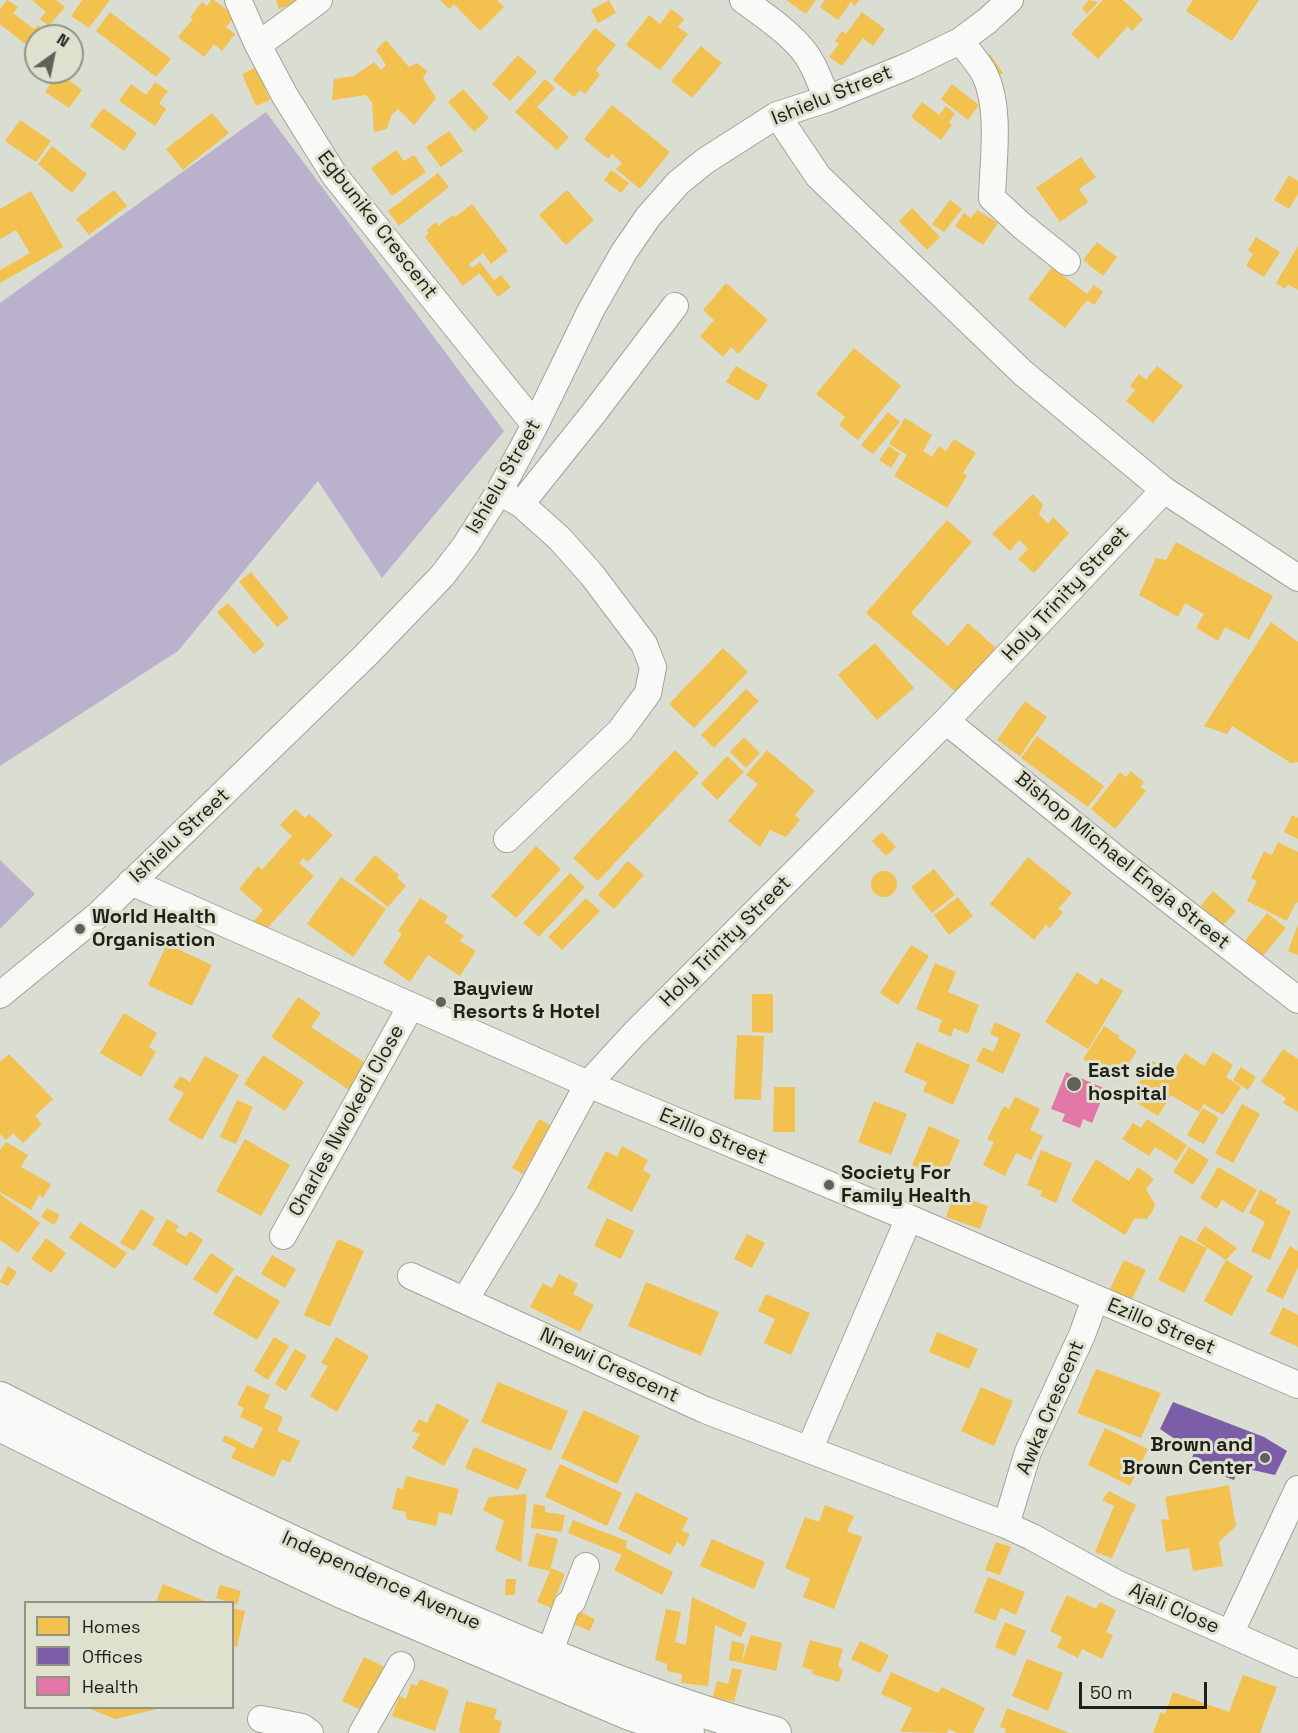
<!DOCTYPE html>
<style>
body{margin:0}
#map{position:relative;width:1298px;height:1733px;overflow:hidden;background:#daddd2;font-family:"Space Grotesk",sans-serif}
canvas{display:block}
.legend{position:absolute;left:24px;top:1601px;width:210px;height:108px;box-sizing:border-box;background:#dde1ce;border:2px solid #919486;margin:0;padding:8px 10px;list-style:none;font-size:18px;color:#1f2019}
.legend li{display:flex;align-items:center;gap:12px;height:30px}
.legend b{width:30px;border:2px solid #919486}
.north{position:absolute;left:24px;top:24px;width:60px;height:60px;box-sizing:border-box;background:#dde1ce;border:2px solid #919486;border-radius:50%;rotate:33deg;font-size:16px;font-weight:700;line-height:24px;text-align:center;color:#1f2019}
.north::after{content:'';display:block;margin:auto;width:21px;height:27px;background:#60625a;clip-path:polygon(50% 0,100% 100%,50% 72%,0 100%)}
.scale{position:absolute;left:1079px;top:1682px;width:128px;height:27px;box-sizing:border-box;border:3px solid #1f2019;border-top:0;padding-left:8px;font-size:18px;line-height:21px;white-space:nowrap;color:#1f2019;-webkit-text-stroke:4px #dde1ce;paint-order:stroke}
</style>
<div id="map">
<canvas width="1298" height="1733"></canvas>
<ul class="legend">
<li><b style="height:16px;background:#f2c14e"></b>Homes</li>
<li><b style="height:16px;background:#7b5ea7"></b>Offices</li>
<li><b style="height:16px;background:#e377a8"></b>Health</li>
</ul>
<div class="north">N</div>
<div class="scale">50 m</div>
</div>
<script>
const g = document.querySelector('canvas').getContext('2d');
g.lineJoin = 'round';
function fillPath(path, color) { g.fillStyle = color; g.fill(path, 'evenodd'); }
function trace(path, color, width, dash) { g.strokeStyle = color; g.lineWidth = width; g.lineCap = dash ? 'butt' : 'round'; g.setLineDash(dash || []); g.stroke(path); }
function label(font, color, halo, rows, align = 'center') {
  g.font = font + ' "Space Grotesk",sans-serif'; g.lineWidth = 6; g.setLineDash([]); g.textBaseline = 'middle'; g.strokeStyle = halo; g.fillStyle = color; for (const [text, x, y, turn = 0] of rows) {
    g.save(); g.translate(x, y); g.rotate((+turn || 0) * Math.PI / 180); g.textAlign = isNaN(turn) ? turn : align; if (halo) g.strokeText(text, 0, 0); g.fillText(text, 0, 0); g.restore();
  }
}
fillPath(new Path2D(`
 M266,112L504,431L382,578L318,481L178,651L0,766V303Z
 M0,860L35,894L0,929Z`), '#bab2cc');
fillPath(new Path2D(`
 M7,0L18,7L13,13L34,29L38,25L47,32L43,36H36V45L33,50L0,24V9Z
 M32,0H56L65,7L49,26L40,19L46,12Z
 M82,0H110L89,28L71,16Z
 M211,0H214L235,16L226,27L235,34L222,51L214,44L204,57L178,37L193,19L190,17L202,2L207,6Z
 M276,0H296L297,2L279,9Z
 M440,0H497L504,7L480,31L454,4L449,9Z
 M609,0L616,13L598,23L591,10Z
 M786,0H816L806,14Z
 M825,0H859L855,6L851,2L838,20L820,7Z
 M1089,0L1098,2L1087,14L1082,8Z
 M1103,0H1123L1143,19L1132,31L1128,26L1098,59L1071,34Z
 M1193,0H1259L1232,41L1186,11Z
 M671,9L684,19L678,27L688,34L660,70L626,45L649,15L660,24Z
 M110,12L171,59L156,77L96,31Z
 M862,12L885,29L873,46L863,38L842,66L829,57L839,44L835,41L842,31L846,34Z
 M60,26L82,45L72,57V36H52Z
 M595,28L616,45L596,70L600,75L585,94L580,90L574,97L553,80Z
 M386,40L409,67L417,63L427,71L423,78L436,98L414,125L398,109L391,116L387,129L374,132L372,103L366,95L332,100L334,79L354,76L374,62L381,70L386,65L376,50Z
 M701,46L722,63L692,98L671,81Z
 M990,54L1003,73L994,80L980,60Z
 M518,55L537,72L510,101L492,84Z
 M256,67L270,100L256,106L242,74Z
 M58,72L82,90L69,108L45,92Z
 M545,79L555,88L537,107L569,137L557,150L515,112Z
 M155,82L168,91L159,103L166,109L155,126L119,101L131,84L146,95Z
 M952,84L979,105L968,120L941,99Z
 M463,89L489,118L474,132L448,102Z
 M922,102L939,115L946,106L955,114L949,122L952,125L941,140L911,117Z
 M612,105L670,152L640,189L616,169L622,163L612,154L608,159L584,139Z
 M103,108L137,133L124,151L90,126Z
 M212,113L229,133L183,170L166,149Z
 M20,120L51,141L36,162L5,141Z
 M449,131L463,151L441,167L426,147Z
 M52,146L87,174L72,193L38,164Z
 M396,150L404,161L414,155L426,172L392,196L371,168Z
 M1081,157L1096,177L1079,189L1088,202L1060,222L1036,188Z
 M611,170L629,183L621,193L604,180Z
 M438,173L449,187L399,226L388,211Z
 M1289,175L1298,181V194L1289,209L1274,200Z
 M114,190L127,206L89,235L76,219Z
 M567,190L594,220L566,245L539,215Z
 M31,191L63,247L0,283V270L30,253L16,230L0,239V209Z
 M950,200L962,209L944,232L932,224Z
 M472,204L508,251L491,264L483,253L469,264L472,268L480,262L494,280L501,275L511,287L498,297L479,273L463,286L425,237L429,233L427,230L436,222L438,226L453,215L455,217Z
 M912,208L940,237L927,250L899,221Z
 M977,210L998,223L983,245L955,226L964,213L971,218Z
 M1256,237L1280,252L1264,277L1246,266L1253,254L1248,250Z
 M1097,242L1117,257L1103,276L1083,260Z
 M1298,246V290L1288,284L1285,289L1276,283Z
 M1052,267L1087,294L1094,285L1103,292L1094,305L1087,300L1065,328L1028,299Z
 M726,283L768,320L738,354L731,347L723,357L700,336L714,320L703,310Z
 M854,348L901,386L858,440L839,425L845,417L816,394Z
 M736,366L768,385L758,401L726,382Z
 M1157,366L1183,386L1153,423L1126,401L1135,390L1130,386L1139,374L1146,380Z
 M888,412L900,422L873,454L861,445Z
 M905,418L932,435L923,451L932,457L939,446L946,451L954,439L976,453L963,473L967,476L947,508L894,476L907,455L889,444Z
 M889,446L900,454L891,468L879,460Z
 M1033,494L1043,505L1039,514L1048,524L1053,517L1069,533L1034,573L1018,559L1028,549L1019,540L1010,551L992,534Z
 M947,520L972,542L911,613L948,646L968,623L996,648L957,693L866,613Z
 M1176,542L1273,596L1249,640L1225,627L1218,641L1196,628L1204,614L1185,603L1178,617L1139,595L1156,558L1166,560Z
 M251,572L289,618L277,627L239,582Z
 M228,603L265,645L254,654L217,612Z
 M1271,622L1298,642V762L1291,763L1232,726L1227,734L1204,726Z
 M875,643L914,688L877,720L838,675Z
 M723,648L748,672L694,728L669,704Z
 M746,689L759,701L714,748L701,735Z
 M1025,701L1047,717L1020,756L997,740Z
 M1037,736L1104,786L1088,807L1021,758Z
 M744,737L760,753L746,768L730,752Z
 M675,750L699,773L598,881L573,858Z
 M767,750L815,791L795,815L800,820L786,837L770,830L760,847L728,821L758,784L746,775Z
 M727,756L744,772L717,800L701,784Z
 M1131,771L1144,782L1140,787L1146,791L1115,829L1091,809L1120,772L1126,777Z
 M295,809L305,818L309,814L333,835L308,862L303,858L299,863L314,876L263,933L252,923L263,910L239,889L258,866L262,870L292,836L280,825Z
 M1292,815L1298,818V839L1284,832Z
 M882,832L896,847L886,856L872,841Z
 M1278,842L1298,852V903L1296,902L1287,921L1247,901L1257,881L1251,878L1264,851L1272,855Z
 M536,846L561,869L516,918L491,896Z
 M375,855L399,875L397,878L406,886L388,907L354,880Z
 M1028,857L1072,893L1058,909L1063,912L1050,928L1046,925L1034,940L990,904Z
 M628,861L644,875L614,909L598,895Z
 M934,869L955,895L932,913L911,887Z
 M871 884a13 13 0 1 1 26 0a13 13 0 1 1-26 0Z
 M570,873L585,887L539,937L523,923Z
 M341,877L386,909L353,957L307,924Z
 M1213,891L1236,911L1223,925L1201,906Z
 M958,897L973,916L949,935L934,915Z
 M420,898L448,916L444,922L464,936L460,941L476,951L460,976L428,955L410,982L383,963L402,934L398,931Z
 M586,898L600,911L562,950L548,937Z
 M1267,913L1286,928L1263,956L1245,941Z
 M1298,924V955L1288,951Z
 M167,944L212,965L192,1006L148,985Z
 M911,945L929,956L898,1005L880,993Z
 M935,963L956,972L948,992L979,1005L968,1034L954,1028L951,1037L938,1031L942,1020L916,1009Z
 M1077,972L1097,985L1101,978L1123,991L1088,1049L1045,1022Z
 M752,994H773V1033L752,1032Z
 M298,997L321,1013L311,1027L370,1066L352,1092L271,1037Z
 M124,1013L157,1033L149,1047L156,1052L141,1077L100,1053Z
 M995,1022L1021,1034L1003,1074L976,1061L983,1047L993,1052L999,1038L990,1034Z
 M1104,1026L1120,1036L1118,1038L1137,1051L1118,1081L1083,1059Z
 M737,1035L764,1036L761,1100L734,1099Z
 M917,1042L970,1065L953,1105L923,1091L927,1082L904,1072Z
 M1283,1049L1298,1059V1112L1283,1103L1286,1098L1261,1082Z
 M1213,1052L1233,1065L1226,1077L1241,1087L1223,1115L1204,1104L1199,1112L1171,1095L1158,1116L1129,1098L1153,1061L1172,1073L1185,1053L1204,1066Z
 M9,1054L53,1099L35,1116L42,1124L23,1143L13,1133L6,1140L0,1134V1062Z
 M263,1055L304,1082L285,1111L244,1084Z
 M205,1056L239,1075L202,1140L168,1120L184,1093L173,1087L180,1076L190,1082Z
 M1241,1067L1256,1077L1248,1090L1233,1080Z
 M774,1087H795V1132H773Z
 M1015,1097L1040,1109L1030,1130L1043,1136L1031,1160L1016,1153L1005,1176L983,1165L994,1142L987,1139L1004,1106L1009,1109Z
 M237,1100L253,1107L236,1144L220,1137Z
 M874,1101L907,1114L891,1155L858,1142Z
 M1242,1104L1260,1114L1233,1163L1215,1153Z
 M1203,1108L1219,1118L1204,1144L1187,1135Z
 M539,1119L550,1125L523,1174L512,1168Z
 M1147,1119L1187,1145L1177,1161L1155,1147L1149,1156L1122,1139L1133,1123L1141,1128Z
 M929,1126L960,1140L943,1179L912,1165Z
 M245,1139L290,1165L261,1216L216,1191Z
 M6,1142L28,1155L21,1167L51,1184L43,1198L39,1195L31,1210L0,1192V1150Z
 M622,1146L648,1160L643,1170L651,1175L632,1212L587,1188L606,1151L617,1157Z
 M1189,1147L1209,1160L1193,1185L1173,1172Z
 M1041,1150L1072,1163L1056,1203L1040,1196L1042,1191L1027,1185Z
 M1096,1159L1129,1181L1138,1167L1154,1179L1146,1189L1155,1204L1152,1212L1147,1219L1135,1218L1125,1235L1071,1201Z
 M1218,1167L1257,1190L1243,1213L1222,1200L1217,1209L1200,1198Z
 M1260,1190L1277,1199L1275,1203L1291,1211L1270,1260L1251,1251L1265,1222L1249,1213Z
 M0,1194L40,1223L18,1253L0,1240Z
 M954,1194L988,1206L980,1229L946,1217Z
 M47,1208L60,1215L54,1225L41,1217Z
 M141,1209L155,1218L134,1251L120,1243Z
 M607,1218L634,1231L621,1259L594,1246Z
 M167,1219L179,1226L175,1231L186,1237L190,1231L203,1240L187,1266L152,1245Z
 M80,1222L127,1253L115,1269L69,1238Z
 M1205,1226L1237,1248L1226,1260L1253,1276L1232,1316L1204,1301L1226,1260L1196,1240Z
 M747,1234L765,1243L752,1268L734,1259Z
 M1180,1235L1207,1248L1184,1293L1158,1280Z
 M46,1238L66,1253L51,1273L31,1259Z
 M338,1239L364,1251L330,1327L304,1315Z
 M1290,1246L1298,1251V1267L1283,1299L1266,1291Z
 M211,1253L234,1269L217,1294L193,1279Z
 M272,1255L296,1269L285,1288L261,1274Z
 M1124,1260L1146,1270L1130,1303L1108,1293Z
 M8,1266L17,1272L8,1286L0,1282Z
 M559,1274L578,1284L573,1294L594,1305L580,1332L530,1307L543,1283L552,1288Z
 M236,1275L280,1301L257,1340L213,1314Z
 M646,1282L719,1312L701,1356L628,1326Z
 M766,1294L810,1313L791,1355L764,1343L775,1319L758,1311Z
 M1283,1307L1298,1315V1347L1270,1334Z
 M937,1332L978,1349L969,1369L929,1352Z
 M274,1337L289,1346L268,1380L254,1371Z
 M336,1337L369,1356L337,1412L310,1396L328,1366L321,1363Z
 M295,1349L307,1356L286,1391L275,1384Z
 M1096,1369L1161,1393L1141,1438L1077,1413Z
 M498,1382L568,1411L551,1451L481,1422Z
 M247,1385L270,1395L264,1408L283,1417L277,1431L300,1441L290,1463L282,1459L274,1477L231,1458L236,1448L222,1441L225,1435L253,1449L263,1428L240,1417L244,1408L237,1405Z
 M981,1387L1013,1401L994,1446L961,1431Z
 M437,1403L469,1420L444,1466L412,1448L420,1434L412,1431L419,1419L427,1423Z
 M584,1410L640,1436L617,1484L561,1458Z
 M1105,1428L1148,1449L1130,1486L1088,1465Z
 M474,1447L527,1469L518,1490L465,1468Z
 M560,1464L622,1493L607,1526L545,1497Z
 M406,1476L459,1489L452,1515L439,1512L436,1526L406,1519V1512L392,1509L397,1488L403,1489Z
 M1229,1485L1236,1526L1219,1542L1223,1566L1193,1571L1189,1548L1166,1552L1161,1519L1169,1520L1165,1497Z
 M1109,1491L1136,1505L1112,1558L1095,1552L1114,1506L1102,1500Z
 M636,1492L688,1518L682,1531L690,1534L684,1547L677,1542L670,1555L618,1529Z
 M527,1494L521,1562L495,1550L504,1521L483,1510L489,1497Z
 M534,1504L545,1506V1512L565,1515L562,1532L531,1528Z
 M825,1505L854,1516L847,1531L862,1537L834,1609L803,1597L810,1579L785,1568L805,1517L819,1522Z
 M573,1520L627,1541L626,1548L673,1572L662,1595L614,1570L622,1555L568,1533Z
 M536,1533L558,1539L550,1571L551,1568L565,1574L551,1608L537,1602L550,1571L528,1566Z
 M712,1539L765,1562L754,1589L700,1566Z
 M996,1542L1011,1547L1000,1575L985,1570Z
 M988,1577L1025,1592L1016,1615L1001,1608L995,1621L974,1612Z
 M506,1579H516L515,1595H505Z
 M163,1584L205,1601V1602H156Z
 M220,1585L241,1591L237,1605L216,1598Z
 M1067,1595L1096,1609L1100,1602L1116,1610L1106,1632L1113,1635L1102,1659L1082,1649L1078,1658L1057,1647L1062,1637L1050,1631Z
 M692,1597L747,1623L741,1637L715,1625L708,1686L681,1683L682,1674L667,1671V1664L655,1660L666,1609L681,1612L675,1642L686,1645Z
 M232,1608L245,1611L237,1647L232,1646Z
 M578,1611L595,1619L590,1631L573,1624Z
 M1005,1622L1026,1631L1015,1656L995,1647Z
 M751,1635L782,1643L776,1671L729,1660L732,1641L745,1644L742,1662Z
 M810,1640L843,1649L838,1666L843,1670L839,1682L812,1674L813,1670L802,1667Z
 M860,1641L889,1655L880,1673L851,1659Z
 M364,1657L391,1670L369,1714L342,1701Z
 M1027,1659L1063,1673L1048,1711L1012,1696Z
 M732,1668L742,1670L734,1702L713,1697L717,1681L728,1684Z
 M891,1672L938,1693L942,1687L985,1708L973,1733H957L949,1729L947,1733L900,1732L912,1708L881,1694Z
 M1243,1675L1277,1687L1260,1733H1153L1161,1712L1165,1714L1173,1692L1229,1712Z
 M420,1679L449,1690L435,1731L392,1716L399,1696L406,1699L411,1684L417,1686Z
 M466,1701L497,1709L494,1719L502,1721L499,1733H461L459,1731Z
 M88,1708H162L115,1719Z
 M1007,1708L1045,1723L1069,1733H1005L1006,1729L1000,1727Z`), '#f2c14e');
fillPath(new Path2D(`
 M1173,1402L1264,1437L1287,1451L1275,1475L1239,1467L1234,1480L1190,1464L1194,1452L1160,1429Z`), '#7b5ea7');
fillPath(new Path2D(`
 M1066,1072L1106,1089L1092,1123L1083,1119L1080,1128L1062,1121L1065,1114L1051,1109Z`), '#e377a8');
const minor = new Path2D(`
 M238,0L258,45L285,96L335,176L535,425
 M743,0C765,16 800,39 812,64C818,75 822,87 827,99
 M960,41C968,51 979,63 985,75C1001,109 993,161 992,198L1021,225L1067,262
 M258,45L319,0
 M777,115L818,176L1023,373L1164,490L1298,578
 M499,492L521,504L560,539L592,575L644,644L653,667L648,693L620,731L507,839
 M521,504L593,414L675,306
 M946,721L1119,861L1298,1000
 M131,882L588,1084L909,1218L1298,1385
 M0,995L98,915L366,655L442,576L465,546L499,492L535,425L591,310L624,252L648,217L678,183L705,161L777,115L827,99L908,66L960,41L987,21L1010,0
 M283,1236L411,1006
 M411,1276L705,1410L1006,1525
 M1095,1299L1082,1335L1028,1452L1006,1525L1032,1537L1118,1584L1298,1664
 M465,1300L526,1199L588,1084L634,1034L946,721L1164,490
 M809,1450L909,1218
 M1230,1634L1298,1489
 M549,1654L567,1605L572,1602L586,1566
 M261,1719L302,1727L310,1733
 M362,1733L401,1665`);
const major = new Path2D(`
 M0,1398C158,1479 317,1557 480,1625C578,1667 672,1705 775,1733
 M0,1425L222,1536L342,1592L630,1714L688,1733`);
trace(minor, '#a1a39b', 28);
trace(major, '#a1a39b', 34);
trace(minor, '#f9faf8', 26);
trace(major, '#f9faf8', 32);
for (const [x, y, r, color] of [
 [80,929,6,"#60625a"],
 [441,1002,6,"#60625a"],
 [1074,1084,8,"#60625a"],
 [829,1185,6,"#60625a"],
 [1265,1458,6,"#60625a"]
]) { const dot = new Path2D(); dot.arc(x, y, r, 0, 2 * Math.PI); g.fillStyle = color; g.fill(dot); trace(dot, '#dde1ce', 2); }
label('20px', '#1f2019', '#dde1ce', [
 ["Ishielu Street",832,96,-22],
 ["Egbunike Crescent",377,225,52],
 ["Ishielu Street",504,477,-60],
 ["Holy Trinity Street",1066,594,-47],
 ["Ishielu Street",180,836,-43],
 ["Bishop Michael Eneja Street",1122,861,39],
 ["Holy Trinity Street",726,942,-45],
 ["Charles Nwokedi Close",347,1121,-61],
 ["Ezillo Street",713,1137,23],
 ["Ezillo Street",1161,1327,23],
 ["Nnewi Crescent",609,1366,25],
 ["Awka Crescent",1051,1408,-67],
 ["Independence Avenue",381,1581,24],
 ["Ajali Close",1174,1609,24]
]);
label('bold 20px', '#1f2019', '#dde1ce', [
 ["World Health",92,918],
 ["Organisation",92,941],
 ["Bayview",453,990],
 ["Resorts & Hotel",453,1013],
 ["East side",1088,1072],
 ["hospital",1088,1095],
 ["Society For",841,1174],
 ["Family Health",841,1197],
 ["Brown and",1253,1446,"right"],
 ["Brown Center",1253,1469,"right"]
], 'left');
</script>
